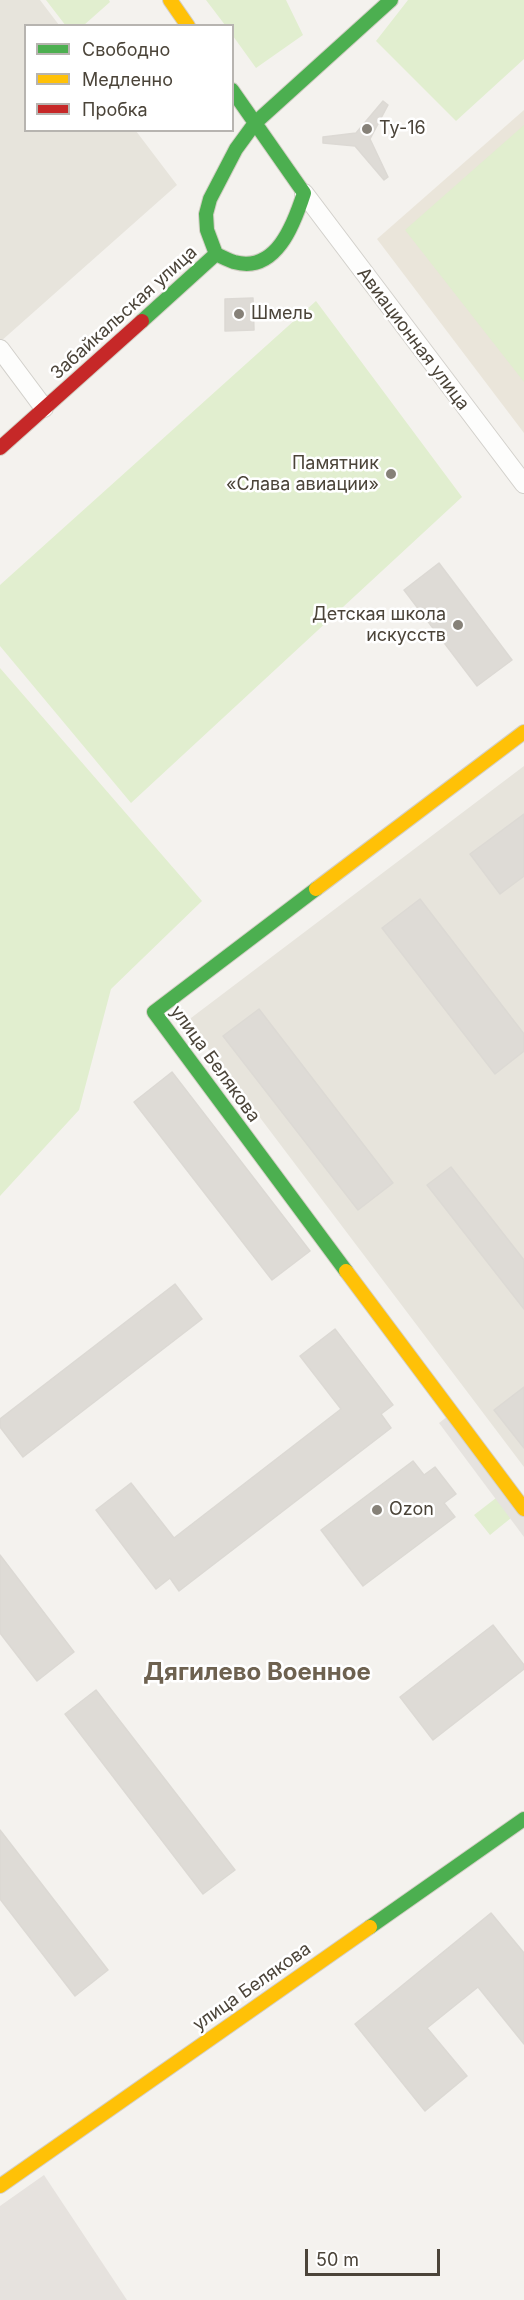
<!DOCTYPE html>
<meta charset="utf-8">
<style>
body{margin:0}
#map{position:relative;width:524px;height:2300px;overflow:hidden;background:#f4f2ee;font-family:Inter,sans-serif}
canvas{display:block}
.legend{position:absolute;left:24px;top:24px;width:210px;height:108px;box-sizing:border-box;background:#fff;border:2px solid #b7b4b0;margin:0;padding:8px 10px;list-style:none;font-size:18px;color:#4b4439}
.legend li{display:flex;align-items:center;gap:12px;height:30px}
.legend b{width:30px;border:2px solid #b7b4b0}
.scale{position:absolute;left:305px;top:2249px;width:135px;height:27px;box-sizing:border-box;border:3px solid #4b4439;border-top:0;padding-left:8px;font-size:18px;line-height:21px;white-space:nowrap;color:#4b4439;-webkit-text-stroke:4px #fff;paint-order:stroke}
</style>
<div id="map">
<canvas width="524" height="2300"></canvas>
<ul class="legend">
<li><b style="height:8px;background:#4caf50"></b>Свободно</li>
<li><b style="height:8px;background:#ffc107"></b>Медленно</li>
<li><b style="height:8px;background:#c62828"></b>Пробка</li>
</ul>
<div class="scale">50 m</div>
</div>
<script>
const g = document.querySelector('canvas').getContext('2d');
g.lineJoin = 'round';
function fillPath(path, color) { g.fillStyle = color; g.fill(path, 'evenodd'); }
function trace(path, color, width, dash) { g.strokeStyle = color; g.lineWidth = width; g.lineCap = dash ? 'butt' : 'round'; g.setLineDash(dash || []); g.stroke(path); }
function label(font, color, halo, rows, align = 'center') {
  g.font = font + ' Inter,sans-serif'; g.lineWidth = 5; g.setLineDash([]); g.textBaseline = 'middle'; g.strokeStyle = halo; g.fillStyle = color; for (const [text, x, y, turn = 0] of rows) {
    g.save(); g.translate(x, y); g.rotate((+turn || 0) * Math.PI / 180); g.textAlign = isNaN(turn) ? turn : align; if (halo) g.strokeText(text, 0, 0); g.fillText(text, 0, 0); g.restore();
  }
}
fillPath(new Path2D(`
 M0,0H40L59,25L26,26V130L136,131L177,185L0,342Z
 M524,766V1467L187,1021Z`), '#e7e4dc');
fillPath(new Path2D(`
 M44,2175L127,2300H0V2206Z`), '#e6e2de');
fillPath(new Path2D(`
 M524,110V433L377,239Z`), '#eae5da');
fillPath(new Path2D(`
 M46,0H109L110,2L84,25L66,26Z
 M206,0H286L303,35L256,68L233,36L232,26L225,25Z
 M408,0H524V59L456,121L376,41Z
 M524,125V382L405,230Z
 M316,301L462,497L131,803L0,646V585Z
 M0,668L202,901L111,989L79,1110L0,1196Z
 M496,1498L511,1518L490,1535L474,1515Z`), '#e1eecf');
fillPath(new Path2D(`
 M452,1413L524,1509V1537L439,1423Z`), '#e6e3df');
const building = new Path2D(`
 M383,101L388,105L370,139L388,177L384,180L355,146L323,143V137L356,133Z
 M253,298L254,330L225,331V299Z
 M439,563L512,660L477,686L404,590Z
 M524,814V876L500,894L470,854Z
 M420,899L524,1034V1051L495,1074L382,928Z
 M259,1009L393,1183L358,1210L223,1036Z
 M172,1072L310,1251L272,1280L134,1102Z
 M451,1167L524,1260V1309L427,1185Z
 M175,1284L202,1319L23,1457L0,1427V1419Z
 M335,1329L393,1405L381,1414L391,1428L179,1591L170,1578L156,1589L96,1510L131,1483L174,1538L341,1409L300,1356Z
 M524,1387V1448L494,1410Z
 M413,1461L424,1475L435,1467L456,1494L444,1503L455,1517L363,1586L321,1530Z
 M0,1555L74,1652L37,1681L0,1633Z
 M493,1625L524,1665V1669L433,1740L400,1697Z
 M96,1690L235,1870L203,1894L65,1714Z
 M0,1830L108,1970L75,1996L0,1899Z
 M491,1913L524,1953V2044L478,1987L427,2028L467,2076L425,2111L355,2024Z`);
fillPath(building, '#dedbd6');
trace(building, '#dcd9d4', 1.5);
const street = new Path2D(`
 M304,193L524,484
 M0,349L44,408`);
const fast = new Path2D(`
 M216,254L207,230L206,214L210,199L236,149L255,123L391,0
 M216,254C222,257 228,260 234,262C276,274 294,224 304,193L232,90
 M142,321L216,254
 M316,889L154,1012L346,1271
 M370,1927L524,1819`);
const slow = new Path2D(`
 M170,0L188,26
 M316,889L524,732
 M346,1271L524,1509
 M0,2186L370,1927`);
const jam = new Path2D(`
 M0,448L142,321`);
trace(street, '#d2d0cb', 20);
trace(fast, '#d3cfc5', 16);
trace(slow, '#d3cfc5', 16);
trace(jam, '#d3cfc5', 16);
trace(street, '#fdfdfc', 18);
trace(fast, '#4caf50', 14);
trace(slow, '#ffc107', 14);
trace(jam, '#c62828', 14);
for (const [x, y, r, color] of [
 [367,129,6,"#868178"],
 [239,314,6,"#868178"],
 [391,474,6,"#868178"],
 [458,625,6,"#868178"],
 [377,1510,6,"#868178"]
]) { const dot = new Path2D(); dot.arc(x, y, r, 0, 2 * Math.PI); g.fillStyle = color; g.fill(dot); trace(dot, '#fff', 2); }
label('18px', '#4b4439', '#fff', [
 ["Ту-16",379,129],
 ["Шмель",251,314],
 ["Памятник",379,464,"right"],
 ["«Слава авиации»",379,485,"right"],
 ["Детская школа",446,615,"right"],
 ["искусств",446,636,"right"],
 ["Ozon",389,1510]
], 'left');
label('18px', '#4b4439', '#fff', [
 ["Забайкальская улица",124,313,-42],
 ["Авиационная улица",413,339,53],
 ["улица Белякова",215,1064,54],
 ["улица Белякова",252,1987,-35]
]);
label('bold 24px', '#6e6250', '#fff', [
 ["Дягилево Военное",257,1673]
]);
</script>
